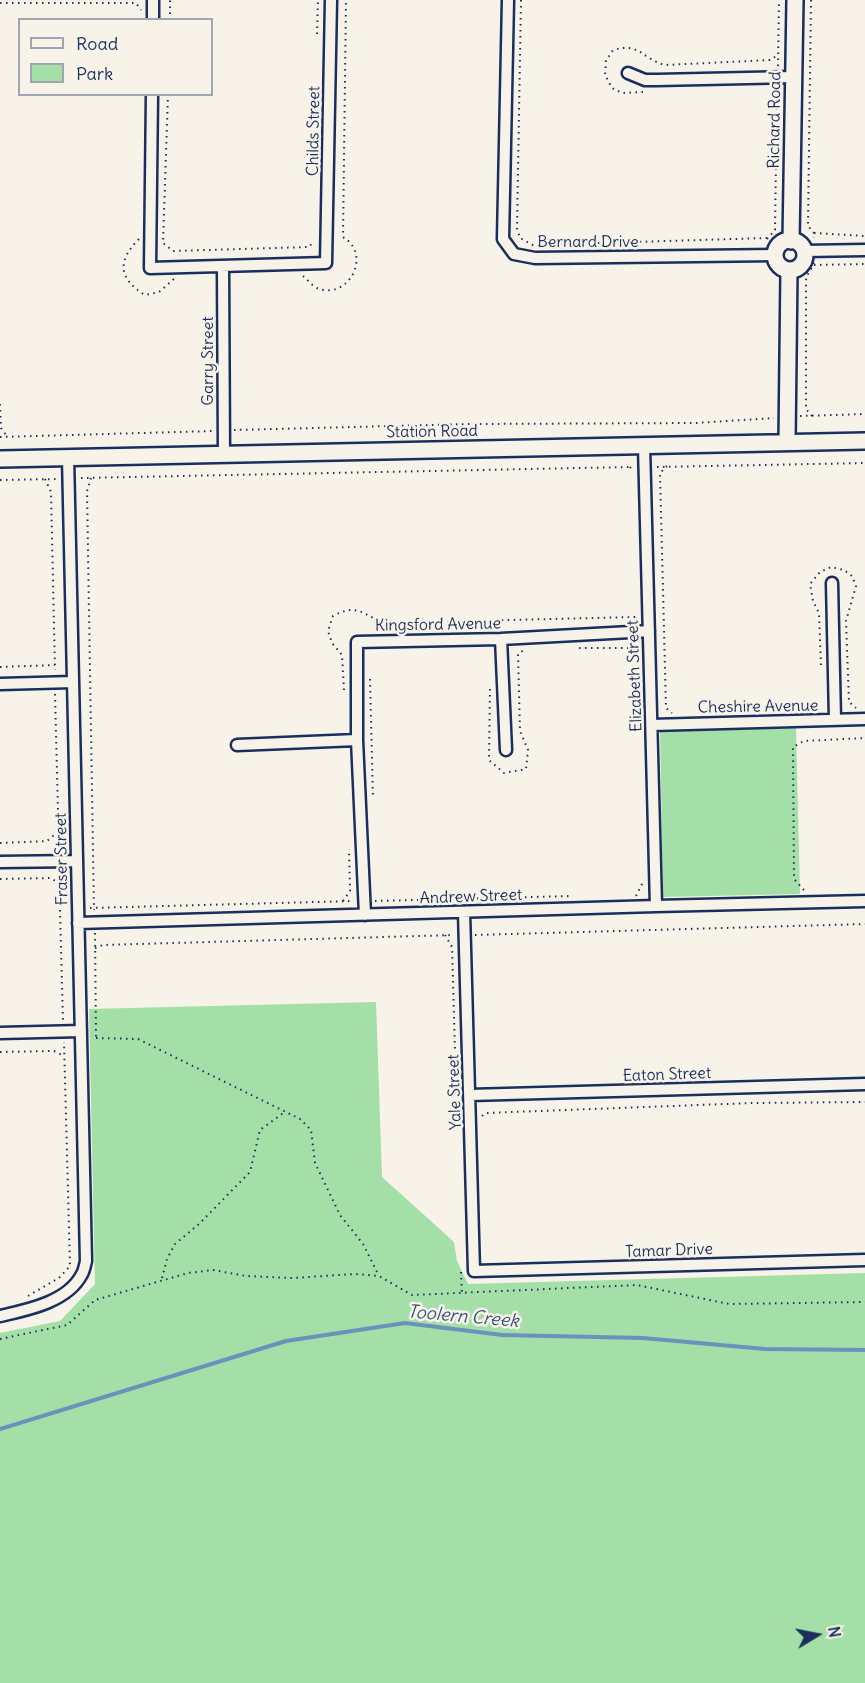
<!DOCTYPE html>
<style>
body{margin:0}
#map{position:relative;width:865px;height:1683px;overflow:hidden;background:#f7f3e8;font-family:Delius,sans-serif}
canvas{display:block}
.legend{position:absolute;left:18px;top:18px;width:195px;height:78px;box-sizing:border-box;background:#f7f3e8;border:2px solid #9fa5b1;margin:0;padding:8px 10px;list-style:none;font-size:18px;color:#1b2f5e}
.legend li{display:flex;align-items:center;gap:12px;height:30px}
.legend b{width:30px;border:2px solid #9fa5b1}
.north{position:absolute;left:787px;top:1605px;width:60px;height:60px;-webkit-text-stroke:4px #f7f3e8;paint-order:stroke;rotate:80deg;font-size:16px;font-weight:700;line-height:24px;text-align:center;color:#1b2f5e}
.north::after{content:'';display:block;margin:auto;width:21px;height:27px;background:#1b2f5e;clip-path:polygon(50% 0,100% 100%,50% 72%,0 100%)}
</style>
<div id="map">
<canvas width="865" height="1683"></canvas>
<ul class="legend">
<li><b style="height:8px;background:#f7f3e8"></b>Road</li>
<li><b style="height:16px;background:#a3dfa6"></b>Park</li>
</ul>
<div class="north">N</div>
</div>
<script>
const g = document.querySelector('canvas').getContext('2d');
g.lineJoin = 'round';
function fillPath(path, color) { g.fillStyle = color; g.fill(path, 'evenodd'); }
function trace(path, color, width, dash) { g.strokeStyle = color; g.lineWidth = width; g.lineCap = dash ? 'butt' : 'round'; g.setLineDash(dash || []); g.stroke(path); }
function label(font, color, halo, rows, align = 'center') {
  g.font = font + ' Delius,sans-serif'; g.lineWidth = 5; g.setLineDash([]); g.textBaseline = 'middle'; g.strokeStyle = halo; g.fillStyle = color; for (const [text, x, y, turn = 0] of rows) {
    g.save(); g.translate(x, y); g.rotate((+turn || 0) * Math.PI / 180); g.textAlign = isNaN(turn) ? turn : align; if (halo) g.strokeText(text, 0, 0); g.fillText(text, 0, 0); g.restore();
  }
}
fillPath(new Path2D(`
 M796,728L800,894L663,897L660,731Z
 M376,1002L382,1177L454,1242L457,1261L468,1284L865,1273V1683H0V1333L60,1321L95,1284L89,1009Z`), '#a3dfa6');
trace(new Path2D(`
 M0,1429L286,1341L405,1323L502,1335L643,1338L765,1349L865,1350`), '#6b91bd', 4);
const street = new Path2D(`
 M508,0L503,239L514,254L535,258L776,255
 M153,20V0
 M628,73L645,80H657L793,77
 M152,94L150,268L326,263L331,0
 M804,251L865,250
 M223,267L224,455
 M644,446L656,906
 M832,583L835,720
 M501,639L506,750
 M0,684L73,682
 M652,725L865,719
 M237,745L357,740
 M0,862L77,861
 M464,912L474,1271L865,1260
 M365,915L357,740V642L501,639L649,631
 M78,923L656,906L865,901
 M0,1033L81,1031
 M470,1095L865,1084
 M0,1316C27,1310 68,1302 82,1274C84,1271 85,1265 86,1261L68,457`);
const secondary = new Path2D(`
 M775 255a15 15 0 1 1 30 0a15 15 0 1 1-30 0Z
 M791,241L795,0
 M787,442L789,270
 M0,459L865,441`);
trace(street, '#1b2f5e', 15);
trace(secondary, '#1b2f5e', 20);
trace(new Path2D(`
 M521,0L517,228L520,238L533,245L767,238
 M811,0L808,226L814,233V238
 M0,3H136L141,10
 M170,20V0
 M317,34L318,0
 M778,66L779,0
 M643,92L622,93L612,88L605,75L606,61L613,50C640,42 642,59 665,65L770,60L778,55
 M168,94L163,243L173,251L309,247L314,241
 M814,233L865,236
 M139,239C118,260 117,278 145,295L159,292L174,279
 M767,239L775,230L777,90
 M814,265L865,264
 M303,276C307,279 312,286 317,288C348,301 373,255 343,237L346,0
 M0,404L1,428L6,435
 M800,416L865,414
 M812,416L806,409V280C807,272 813,269 814,262
 M234,430L472,424L696,423L774,418
 M0,437L213,431
 M667,466L660,473L666,708L672,713
 M630,467L633,472
 M657,467L865,463
 M81,478L630,467
 M91,478L87,491L94,910
 M45,479L51,492L55,670
 M0,480L57,479
 M579,648H628L637,654
 M821,665L819,613L813,601L810,584L820,572L831,567L844,570L852,576L856,586L846,621L849,702L856,708
 M0,667L55,665
 M370,679L373,799
 M490,689L489,760L504,773L526,769L528,750L520,731L518,654L524,650
 M344,690L342,655L332,643L328,631L333,616C356,604 361,612 382,623L636,617
 M55,694L59,850
 M0,843L47,841L58,832
 M59,874L63,1021
 M0,879L50,878L59,883
 M804,890L794,879L793,747L804,741L865,738
 M636,896L643,882
 M343,901L350,891L349,849
 M375,901L573,896
 M90,908L354,901
 M95,933L96,1038
 M445,935L452,947L455,1051
 M475,935L865,924
 M95,948L103,945L454,935
 M96,1038L138,1039L300,1119L311,1130L315,1163L340,1215L363,1244L379,1276
 M0,1052L54,1051L64,1056
 M482,1116L486,1113L752,1103L865,1102
 M461,1272L462,1293
 M162,1278L167,1259L175,1244L199,1224L250,1172L260,1130L286,1111
 M28,1296L59,1278L70,1266L64,1042
 M0,1339L67,1325L95,1300L188,1273L213,1270L246,1276L293,1278L355,1274L379,1276L412,1295L637,1285L729,1304L865,1302`), '#1b2f5e', 2, [1.5, 4.5]);
trace(street, '#f7f3e8', 10);
trace(secondary, '#f7f3e8', 15);
label('16px', '#1b2f5e', '#f7f3e8', [
 ["Richard Road",775,120,-89],
 ["Childs Street",314,131,-89],
 ["Bernard Drive",588,242],
 ["Garry Street",208,361,-90],
 ["Station Road",432,432,-1],
 ["Kingsford Avenue",438,625,-1],
 ["Elizabeth Street",635,676,-92],
 ["Cheshire Avenue",758,707,-1],
 ["Fraser Street",62,859,-91],
 ["Andrew Street",471,897,-2],
 ["Eaton Street",667,1075,-2],
 ["Yale Street",455,1092,-92],
 ["Tamar Drive",669,1251,-2]
]);
label('italic 18px', '#36507e', '#f7f3e8', [
 ["Toolern Creek",463,1317,5]
]);
</script>
